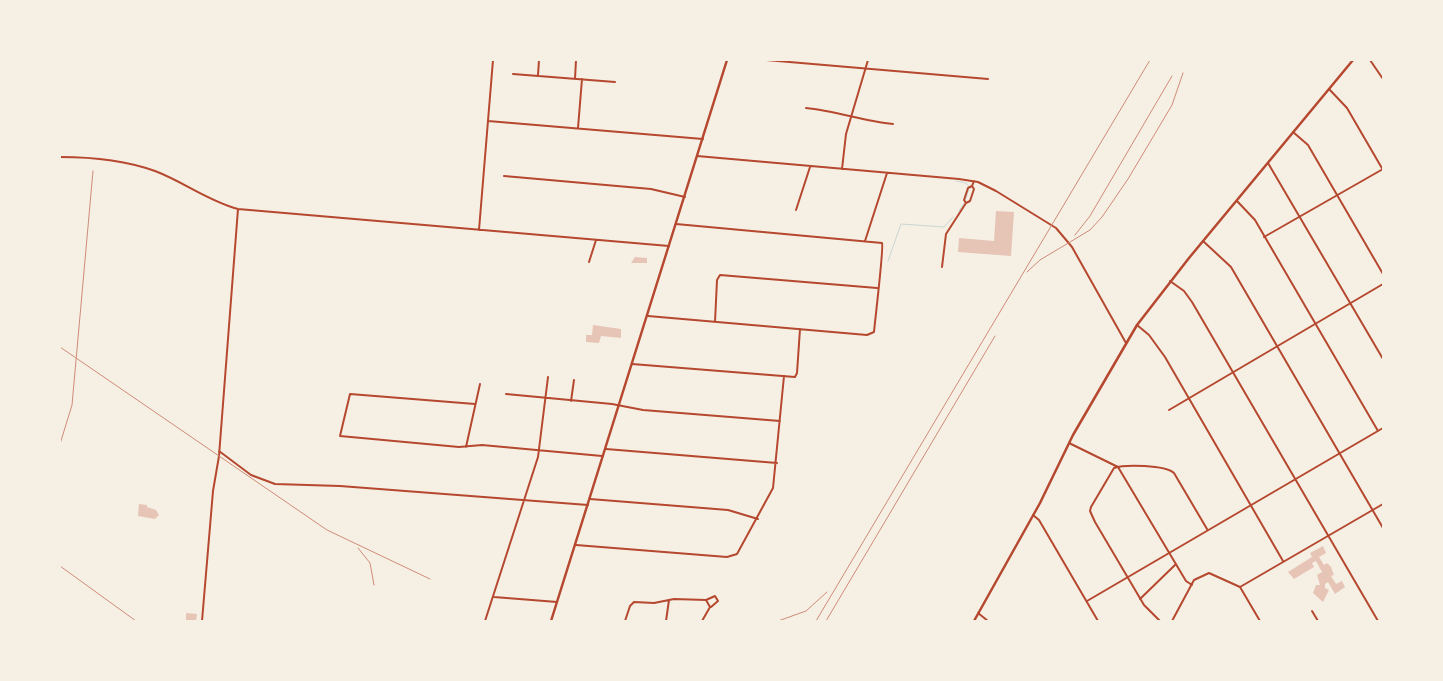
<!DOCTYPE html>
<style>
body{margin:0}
#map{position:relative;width:1443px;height:681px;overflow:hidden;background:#f6efe4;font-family:Karla,sans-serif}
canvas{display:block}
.frame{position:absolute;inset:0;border:61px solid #f6efe4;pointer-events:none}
</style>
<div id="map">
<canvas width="1443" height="681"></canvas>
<div class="frame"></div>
</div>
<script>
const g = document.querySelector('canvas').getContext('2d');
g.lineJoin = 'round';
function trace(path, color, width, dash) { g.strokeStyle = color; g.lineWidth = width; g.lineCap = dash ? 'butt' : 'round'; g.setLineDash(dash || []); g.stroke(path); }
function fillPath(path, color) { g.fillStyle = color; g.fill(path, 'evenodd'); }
trace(new Path2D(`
 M956,181L966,183L969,187
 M965,201L969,189
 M959,211L964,203
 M888,261L901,224L944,227L953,217`), '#c9d6d2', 1);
fillPath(new Path2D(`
 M996,211L1014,212L1011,256L958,252L959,238L994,241Z
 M635,257L647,258V263H631Z
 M593,325L621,329V338L601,336L599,343L586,342V335H592Z
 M139,504L147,505V507L156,510L159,515L155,519L138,516Z
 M1323,546L1326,553L1319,557L1324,565L1327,563L1331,567L1334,575L1331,576L1336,584L1342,581L1345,587L1335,594L1328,582L1325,584V588L1329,590L1323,602L1313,593L1316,585H1320L1317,575L1322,572L1316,561L1312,563L1314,567L1294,579L1288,572L1312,557L1310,553Z
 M186,613L197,614L196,621H186Z`), '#e6c5b7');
trace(new Path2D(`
 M766,60L988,79
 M1370,60L1383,79
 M513,74L615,82
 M538,75L539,60
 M575,79L576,60
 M1329,89L1347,108L1383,170
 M806,108C836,111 863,121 893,124
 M488,121L703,139
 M578,128L582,79
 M1293,132L1308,145L1383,274
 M697,156L959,179L978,182L996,191L1056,228L1072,247L1126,343
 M60,157C90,157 127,161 155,171C184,182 208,201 238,209L669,246
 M1268,163L1383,359
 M842,169L846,134L868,60
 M504,176L651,189L685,197
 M972,186L968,188L964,200L966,203L970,201L974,189L972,186L974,181
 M1237,201L1255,220L1378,431
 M796,210L810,167
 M479,230L493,60
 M1264,237L1383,169
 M865,241L887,173
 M589,262L596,240
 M942,267L946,234L966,203
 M1170,281L1184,291L1192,302L1378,621
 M648,316L867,335L874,332C875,320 884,247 882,243L676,224
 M715,322L717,280L720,275L877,288
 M1137,325L1149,335L1165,357L1283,561
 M632,364L795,377L797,373L800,329
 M506,394L612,404L643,410L780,421
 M571,401L574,380
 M475,404L350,394L340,436L459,447L482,445L602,456
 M1169,410L1383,284
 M1069,443L1118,467L1186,581L1192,585
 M466,447L480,384
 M606,449L777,463
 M219,451L251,475L275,484L340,486L588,505
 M590,499L728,510L758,519
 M1033,515L1039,520L1098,621
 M576,545L727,557L737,554L773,488L784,376
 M1240,587L1260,621
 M494,597L557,602
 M1140,599L1176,564
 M706,600L715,596L718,601L711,607
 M1087,601L1383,428
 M1312,611L1318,621
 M978,613L988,621
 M202,621L213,491L219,456L238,209
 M485,621L538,457L548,377
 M625,621L630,606L634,602L654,603L674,599L706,600L710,607L702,621
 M666,621L669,600
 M1160,621L1144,605L1095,522L1090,511L1091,507L1114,468C1125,464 1165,465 1174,473L1207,529
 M1172,621L1194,580L1209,573L1240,587L1383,504`), '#b5482f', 2);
trace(new Path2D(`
 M1203,241L1231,267L1383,528`), '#b5482f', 2);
trace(new Path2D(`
 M551,621L727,60
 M974,621L1040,503L1073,435L1137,325L1189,258L1353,60`), '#b5482f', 2.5);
trace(new Path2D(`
 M1075,235L1090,216L1172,76
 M1027,272L1040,260L1090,230L1102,217L1128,179L1172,105L1183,73
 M60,347L327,530L430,579
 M60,444L72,405L93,171
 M358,548L370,563L374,585
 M60,566L136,621
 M778,621L806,611L827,592
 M816,621L1150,60
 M826,621L995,336`), '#cf8b77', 1);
</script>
